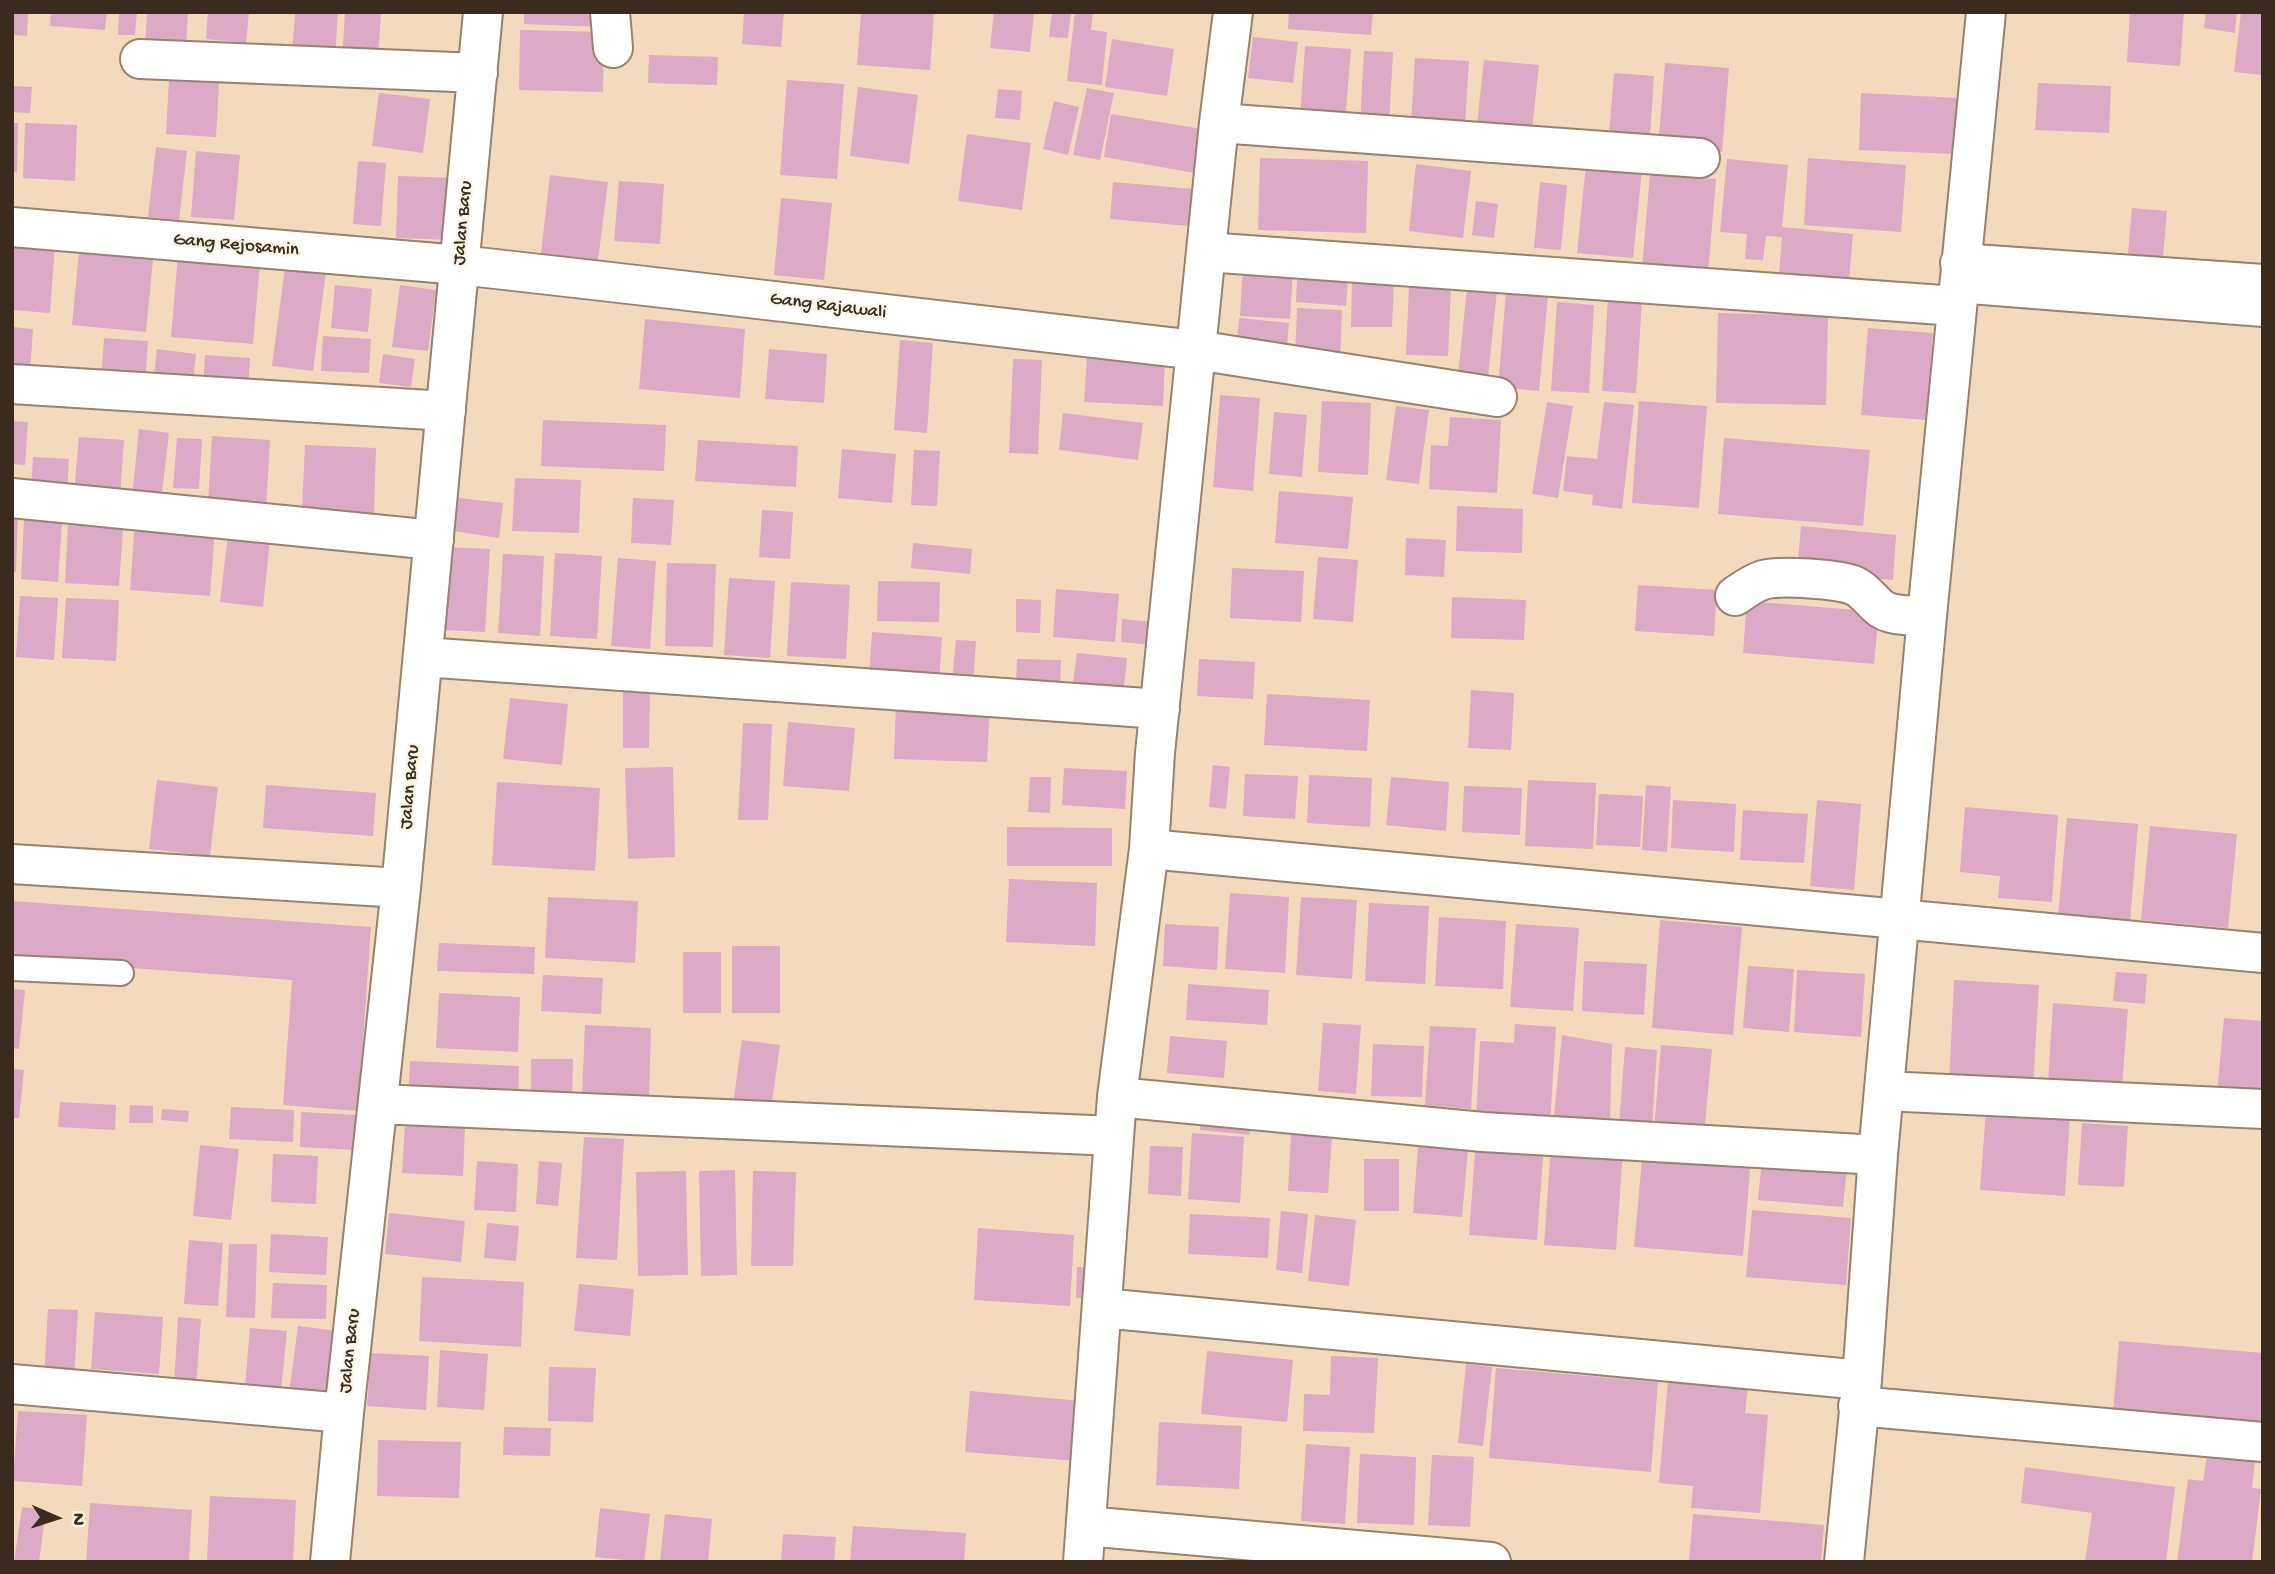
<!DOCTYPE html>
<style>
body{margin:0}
#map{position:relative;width:2275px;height:1574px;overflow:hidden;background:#f4dabd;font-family:"Gochi Hand",sans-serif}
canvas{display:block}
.frame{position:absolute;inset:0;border:14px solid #3b2a1e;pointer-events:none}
.north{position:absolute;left:21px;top:1483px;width:70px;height:70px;-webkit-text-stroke:5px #fcf5e5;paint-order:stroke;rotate:93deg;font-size:19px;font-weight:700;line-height:28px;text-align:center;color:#3b2a1e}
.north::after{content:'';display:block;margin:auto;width:24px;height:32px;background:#3b2a1e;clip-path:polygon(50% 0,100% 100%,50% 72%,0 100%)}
</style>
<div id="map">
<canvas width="2275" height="1574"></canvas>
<div class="frame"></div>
<div class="north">N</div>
</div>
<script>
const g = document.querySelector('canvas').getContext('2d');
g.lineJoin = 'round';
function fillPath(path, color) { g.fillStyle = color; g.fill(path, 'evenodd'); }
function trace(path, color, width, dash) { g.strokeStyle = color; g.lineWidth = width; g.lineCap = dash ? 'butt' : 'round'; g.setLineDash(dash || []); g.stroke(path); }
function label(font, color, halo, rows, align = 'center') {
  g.font = font + ' "Gochi Hand",sans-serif'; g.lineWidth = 5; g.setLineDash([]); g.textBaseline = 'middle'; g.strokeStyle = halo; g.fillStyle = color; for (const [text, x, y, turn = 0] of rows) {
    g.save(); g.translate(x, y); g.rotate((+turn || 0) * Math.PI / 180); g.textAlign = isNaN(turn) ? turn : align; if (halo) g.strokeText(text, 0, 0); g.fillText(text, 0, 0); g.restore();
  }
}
fillPath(new Path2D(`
 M12,12H28L27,36L12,35Z
 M51,12H107L105,30L50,26Z
 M119,12H137L135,35H118Z
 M147,12H188L186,51L145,49Z
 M208,12H249L246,43L206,39Z
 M295,12H338L335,58L292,55Z
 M345,12L381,13L378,61L342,59Z
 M524,12H602L601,27L524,24Z
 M744,12H784L781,47L742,44Z
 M861,12H934L930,70L857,65Z
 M994,12H1034L1030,52L990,48Z
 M1052,12H1071L1068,38L1049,37Z
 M1075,12H1093L1091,30L1107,32L1102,85L1067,81Z
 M1289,12H1373L1371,35L1288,29Z
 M2130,12H2184L2180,66L2127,62Z
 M2206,12H2237L2235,33L2204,28Z
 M2241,12H2263V75L2234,72Z
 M520,30L604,32L603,92L519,90Z
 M1253,37L1298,42L1293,83L1248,78Z
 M1112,39L1174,49L1167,96L1105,87Z
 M1305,46L1351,49L1345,122L1300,118Z
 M1364,51L1393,52L1389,124L1360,123Z
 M649,55L718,57L717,85L648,83Z
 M1415,58L1469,61L1465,125L1411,122Z
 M1484,60L1539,65L1532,130L1477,124Z
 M1665,63L1729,68L1722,152L1658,147Z
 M1614,73L1654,76L1649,151L1608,147Z
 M169,80L219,83L216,137L166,134Z
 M787,80L844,84L837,179L780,175Z
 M2038,83L2111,86L2109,133L2035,130Z
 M12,86L32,87L30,113L12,112Z
 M858,87L918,95L909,164L850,156Z
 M1087,88L1114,93L1100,160L1073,155Z
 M998,89L1022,91L1020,120L995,118Z
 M379,93L430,99L423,153L372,146Z
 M1861,93L1957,98L1955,154L1859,150Z
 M1054,101L1079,107L1068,155L1043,149Z
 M1111,114L1202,129L1195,173L1104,157Z
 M12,123H18L17,172H12Z
 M25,123L77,125L75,181L23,178Z
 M967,134L1031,143L1022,210L958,201Z
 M156,147L187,151L179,220L148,217Z
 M196,151L240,155L234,220L191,217Z
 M1260,158L1368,161L1366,233L1258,230Z
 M1808,158L1906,165L1901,232L1804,225Z
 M1727,159L1788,165L1782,227L1853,234L1848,292L1778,286L1782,237L1766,236L1763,260L1745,259L1747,234L1720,232Z
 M358,161L386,163L381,226L353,224Z
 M1416,164L1471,171L1463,238L1409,231Z
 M1586,164L1642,170L1633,258L1577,253Z
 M1650,174L1716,179L1708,273L1642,268Z
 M550,175L608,182L597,268L540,261Z
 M398,176L458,178L456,240L396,238Z
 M619,181L664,184L660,244L614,241Z
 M1113,182L1193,189L1189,226L1110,219Z
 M1540,182L1567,185L1561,250L1534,248Z
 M781,198L832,203L824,280L774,275Z
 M1476,201L1498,204L1494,238L1472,235Z
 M2132,208L2167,211L2162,269L2127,265Z
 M12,242L55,245L50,313L12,310Z
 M80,242L154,249L146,332L72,325Z
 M178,256L260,263L253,344L171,337Z
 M286,259L327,264L313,371L272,366Z
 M1298,263L1349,267L1346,306L1296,302Z
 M1243,268L1293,271L1290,319L1240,316Z
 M1352,280L1394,282L1392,327H1351Z
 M335,285L372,289L368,332L331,328Z
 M400,285L436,290L428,351L392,347Z
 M1409,286L1451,287L1448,356L1406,355Z
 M1467,288L1497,291L1488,377L1458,375Z
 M1506,292L1548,296L1539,391L1498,387Z
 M1608,299L1642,301L1636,393L1602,391Z
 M1557,302L1594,305L1589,393L1551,391Z
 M1297,308L1342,310L1340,360L1295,359Z
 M1718,313L1828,316L1826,405L1716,403Z
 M1239,318L1289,323L1286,359L1236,354Z
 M645,319L745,329L740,398L639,389Z
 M12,327L33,329L30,372L12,371Z
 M1868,328L1933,333L1926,420L1861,415Z
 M323,336L371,339L369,373L321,371Z
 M104,338L148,341L145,384L101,381Z
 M900,340L933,343L927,433L894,430Z
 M157,349L196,354L192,388L153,384Z
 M769,349L827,354L824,403L765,399Z
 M383,354L415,359L411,387L379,383Z
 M205,355L250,358L248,390L203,387Z
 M1087,355L1165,359L1163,406L1084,402Z
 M1013,359L1042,360L1038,454L1009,453Z
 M1220,395L1260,398L1253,491L1213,487Z
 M1322,401L1371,403L1368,475L1318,472Z
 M1639,401L1707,406L1699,508L1632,503Z
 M1547,402L1573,406L1558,498L1532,494Z
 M1604,402L1634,405L1622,509L1592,505L1593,495L1563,491L1567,456L1597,459Z
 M1396,406L1429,410L1419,484L1386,480Z
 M1274,412L1307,415L1302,477L1269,474Z
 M1063,413L1143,423L1138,460L1059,450Z
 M1450,417L1501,420L1497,493L1429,489L1431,445L1448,446Z
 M543,420L666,425L664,471L541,466Z
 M12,421L28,422L25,465L12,464Z
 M139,429L169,433L161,501L132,498Z
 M212,436L270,440L266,508L208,503Z
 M79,437L124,440L120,496L74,492Z
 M177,438L202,439L199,489L173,488Z
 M1724,438L1870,450L1863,526L1718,514Z
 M698,440L798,446L796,487L695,481Z
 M305,445L376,448L374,513L302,510Z
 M842,449L896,454L892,503L838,498Z
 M914,450L940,451L937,506L911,505Z
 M33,457L69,459L67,493L31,491Z
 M515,478L581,480L579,533L512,531Z
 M1279,491L1353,497L1348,549L1275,543Z
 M459,498L503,503L499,538L454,531Z
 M633,498L674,500L671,545L631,543Z
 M1457,506L1523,509L1522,553L1456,551Z
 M12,510L18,511L16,572H12Z
 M762,510L793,512L790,559L759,557Z
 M24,520L62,522L58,582L21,579Z
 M135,521L215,528L210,596L130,590Z
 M68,525L123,529L119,586L65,583Z
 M1801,526L1896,535L1893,580L1797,572Z
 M228,535L270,540L263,607L220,602Z
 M1406,538L1446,540L1444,577L1405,575Z
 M913,543L972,549L970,574L911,568Z
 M447,547L490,549L485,632L443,630Z
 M555,553L602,556L597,639L550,636Z
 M503,554L544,556L540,636L498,633Z
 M1318,557L1358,560L1353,622L1313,619Z
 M618,558L656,561L650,649L611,646Z
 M667,563L716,564L713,647L665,646Z
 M1232,568L1304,571L1301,622L1230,618Z
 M729,578L775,581L770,658L724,655Z
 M878,581L940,582L939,622L877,621Z
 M791,582L850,585L846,659L787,656Z
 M1638,585L1717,590L1714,636L1635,631Z
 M1056,589L1119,594L1115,642L1053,637Z
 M20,596L58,598L54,660L16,657Z
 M1452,597L1526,600L1524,640L1451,638Z
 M66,598L119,600L116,661L62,658Z
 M1016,599L1041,600L1040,633L1016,632Z
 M1747,601L1879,612L1874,664L1743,653Z
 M1122,619L1155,622L1153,645L1121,642Z
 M872,632L942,637L939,684L869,679Z
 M956,640L976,641L973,684L952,683Z
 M1077,653L1127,658L1123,696L1072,691Z
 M1017,659L1061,660L1060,686L1016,685Z
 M1199,659L1255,662L1253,699L1197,696Z
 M1471,690L1514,693L1511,750L1468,748Z
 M623,691H650L649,748H623Z
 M1267,694L1370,700L1367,751L1264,745Z
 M510,698L568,704L562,765L503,759Z
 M896,702L990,704L987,762L894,759Z
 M788,722L855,728L849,791L783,786Z
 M743,723L772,724L768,820H738Z
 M1213,765L1230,767L1226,809L1209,807Z
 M673,767L675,857L628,859L625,768Z
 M1064,768L1127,771L1125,809L1062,805Z
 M1245,774L1298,776L1295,819L1243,816Z
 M1309,775L1372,778L1370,827L1307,823Z
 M1030,777H1051L1050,813L1028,812Z
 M1391,777L1449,782L1446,831L1386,825Z
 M157,780L218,787L210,856L149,849Z
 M1528,780L1596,783L1593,849L1525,846Z
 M497,782L600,788L595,871L492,865Z
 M266,785L376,793L373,836L263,828Z
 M1646,785L1671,787L1667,852L1642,850Z
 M1464,786L1522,788L1520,835L1462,832Z
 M1599,794L1643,796L1640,847L1596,845Z
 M1673,800L1736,804L1734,852L1671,848Z
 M1817,800L1861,804L1854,890L1810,886Z
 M1965,807L2058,815L2052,902L1998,898L2000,876L1960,872Z
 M1743,810L1808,814L1804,863L1740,860Z
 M2067,818L2138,824L2130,922L2058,916Z
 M2150,826L2237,834L2228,928L2141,920Z
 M1007,827L1112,828V866H1007Z
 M1009,879L1097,883L1095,946L1006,942Z
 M1230,893L1289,897L1285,973L1225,969Z
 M548,897L638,901L635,963L545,958Z
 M1301,897L1357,900L1352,979L1296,975Z
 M12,901L371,927L358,1111L283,1105L292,980L12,959Z
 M1369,903L1429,906L1425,984L1365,981Z
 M1439,917L1506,921L1503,989L1435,986Z
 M1660,920L1742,927L1733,1035L1652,1028Z
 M1165,924L1219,927L1217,970L1163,966Z
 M1516,924L1579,928L1573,1011L1510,1007Z
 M439,943L535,947L534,974L437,971Z
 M732,946H780V1013H732Z
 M683,952H721V1013H683Z
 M1584,961L1647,964L1644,1015L1582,1011Z
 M1748,966L1794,969L1789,1032L1743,1028Z
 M1797,970L1865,974L1861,1037L1794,1032Z
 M2116,972L2147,974L2145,1004L2113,1001Z
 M543,975L603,978L601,1014L541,1011Z
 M1954,980L2039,985L2033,1089L1949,1084Z
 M1188,984L1269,990L1267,1025L1186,1020Z
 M12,989L25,990L19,1049L12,1048Z
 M439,993L520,997L518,1052L436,1048Z
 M2053,1003L2128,1009L2122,1087L2048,1082Z
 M2224,1018L2263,1021V1096L2217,1092Z
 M1323,1023L1361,1025L1356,1094L1318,1091Z
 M1515,1024L1556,1027L1550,1123L1476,1119L1480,1041L1514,1043Z
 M585,1025L651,1028L649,1098L582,1095Z
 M1430,1026L1476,1028L1471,1109L1425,1105Z
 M1562,1035L1612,1044L1610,1118L1554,1116Z
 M1170,1036L1227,1041L1224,1078L1167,1073Z
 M742,1040L780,1045L771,1109L733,1104Z
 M1373,1044L1424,1046L1422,1097L1371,1096Z
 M1661,1045L1712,1049L1704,1134L1654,1130Z
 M1625,1047L1657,1050L1652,1127L1619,1125Z
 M531,1059H573L572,1101H531Z
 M410,1061L519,1066L518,1103L408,1099Z
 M12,1069L24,1070L19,1118H12Z
 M60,1102L116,1105L115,1130L58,1127Z
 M130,1105L153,1106V1123H129Z
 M231,1107L294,1110L293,1142L229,1139Z
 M1203,1108L1252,1114L1250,1135L1200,1130Z
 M162,1109L189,1111L188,1122L161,1120Z
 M1986,1110L2070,1115L2065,1196L1980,1190Z
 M301,1112L357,1115L356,1150L300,1147Z
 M2082,1123L2128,1126L2124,1187L2078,1185Z
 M405,1125L465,1128L463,1176L402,1173Z
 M1192,1133L1244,1137L1240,1203L1188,1199Z
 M1291,1134L1332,1137L1328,1193L1288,1191Z
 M584,1137L624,1139L617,1260L576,1258Z
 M1476,1139L1544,1144L1537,1240L1469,1235Z
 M200,1145L239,1149L231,1220L193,1216Z
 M1551,1145L1623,1150L1616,1250L1544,1245Z
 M1150,1146L1183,1147L1181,1196L1148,1194Z
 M1418,1146L1468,1150L1462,1217L1413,1213Z
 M1643,1149L1751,1158L1743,1256L1634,1247Z
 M273,1154L318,1156L316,1204L271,1202Z
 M1364,1159H1399V1211H1364Z
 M1762,1159L1847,1166L1843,1207L1758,1200Z
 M477,1161L518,1164L516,1212L474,1210Z
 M539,1161L562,1163L558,1206L536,1204Z
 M735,1170L737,1275L701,1276L699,1171Z
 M686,1171L688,1275L638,1276L636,1172Z
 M753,1171L796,1172L793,1266H751Z
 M1752,1210L1851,1218L1846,1285L1746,1277Z
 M1281,1211L1308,1214L1302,1273L1276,1270Z
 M389,1213L465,1221L461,1262L385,1254Z
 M1190,1214L1270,1218L1268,1258L1188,1254Z
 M1315,1215L1356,1220L1349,1286L1308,1281Z
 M487,1223L519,1226L516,1261L484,1258Z
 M978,1228L1074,1235L1070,1306L974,1300Z
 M271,1234L328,1237L326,1275L269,1272Z
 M189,1240L223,1243L218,1306L184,1304Z
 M229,1244H257L255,1318L226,1317Z
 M1077,1267L1102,1268L1100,1299L1076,1298Z
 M422,1277L524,1282L521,1347L419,1341Z
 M273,1283L327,1285L326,1319L271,1318Z
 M579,1284L634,1289L630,1336L574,1331Z
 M48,1309L78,1310L74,1380L44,1378Z
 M95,1312L163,1317L159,1374L91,1369Z
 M178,1317L201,1319L196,1387L174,1386Z
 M298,1326L338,1331L328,1398L289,1393Z
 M250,1328L287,1331L281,1391L245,1387Z
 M2119,1341L2263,1353V1430L2112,1425Z
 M440,1350L488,1354L484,1410L437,1407Z
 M1207,1351L1293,1360L1287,1422L1201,1414Z
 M371,1353L429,1356L426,1410L367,1406Z
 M1331,1356L1378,1358L1374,1433L1303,1431L1304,1394L1330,1395Z
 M1466,1364L1492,1367L1483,1446L1458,1443Z
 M549,1367L596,1368L593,1422L548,1421Z
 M1496,1368L1658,1382L1651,1472L1489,1458Z
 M1668,1380L1748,1387L1745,1413L1768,1415L1760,1513L1691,1508L1693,1486L1659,1483Z
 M970,1391L1082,1401L1077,1461L965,1452Z
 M18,1411L87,1415L82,1486L13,1481Z
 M1159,1422L1242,1426L1239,1489L1156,1485Z
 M504,1427L551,1428L550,1456L503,1455Z
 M378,1440L461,1442L459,1498L377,1496Z
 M1306,1444L1350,1447L1345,1524L1301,1521Z
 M1360,1454L1416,1457L1414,1525L1357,1523Z
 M1432,1455L1474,1457L1470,1527L1428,1525Z
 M2207,1456L2255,1462L2252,1488L2261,1489L2252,1562H2177L2188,1479L2203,1481Z
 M2025,1467L2175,1487L2166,1562H2085L2092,1513L2021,1503Z
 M210,1496L296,1500L293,1562H207Z
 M90,1503L192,1510L189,1562H86Z
 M22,1507L46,1510L39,1562H14Z
 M600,1508L650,1514L644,1562L595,1557Z
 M665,1514L712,1519L708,1562H660Z
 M1693,1514L1824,1525L1821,1562H1689Z
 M853,1526L966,1533L964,1562H850Z
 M783,1534L836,1537L834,1562H781Z`), '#dca9c6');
const lane = new Path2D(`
 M1957,290L2263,314
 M12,968L121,973`);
const street = new Path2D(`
 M610,12L613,48
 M140,59L478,73
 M1219,123L1700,158
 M12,227L460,265L602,281L1196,350L1497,397
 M1206,252L1956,306
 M1960,263L2263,284
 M12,384L446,411
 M12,498L434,540
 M1735,596C1744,590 1753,583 1763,580C1779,575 1840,579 1855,586C1865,591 1871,600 1879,607C1890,617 1912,615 1927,616
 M423,657L1160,709
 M1149,849L2263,953
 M12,864L401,888
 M1884,1091L2263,1109
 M1117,1097L1483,1132L1878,1155
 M378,1104L1114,1136
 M1102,1308L1862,1380
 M12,1384L344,1413
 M1858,1406L2263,1442
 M1086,1526L1491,1562
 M330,1562L344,1413L401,888L483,12
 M1083,1562L1117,1097L1149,849L1155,753L1219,123L1233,12
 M1844,1562L1862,1380L1878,1155L1927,616L1986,12`);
trace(lane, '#98826e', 28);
trace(street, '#98826e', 42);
trace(lane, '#fff', 24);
trace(street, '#fff', 38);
label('19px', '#3b2a1e', '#fcf5e5', [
 ["Jalan Baru",464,223,-85],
 ["Gang Rejosamin",236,246,5],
 ["Gang Rajawali",828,307,7],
 ["Jalan Baru",411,787,-85],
 ["Jalan Baru",351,1351,-84]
]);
</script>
